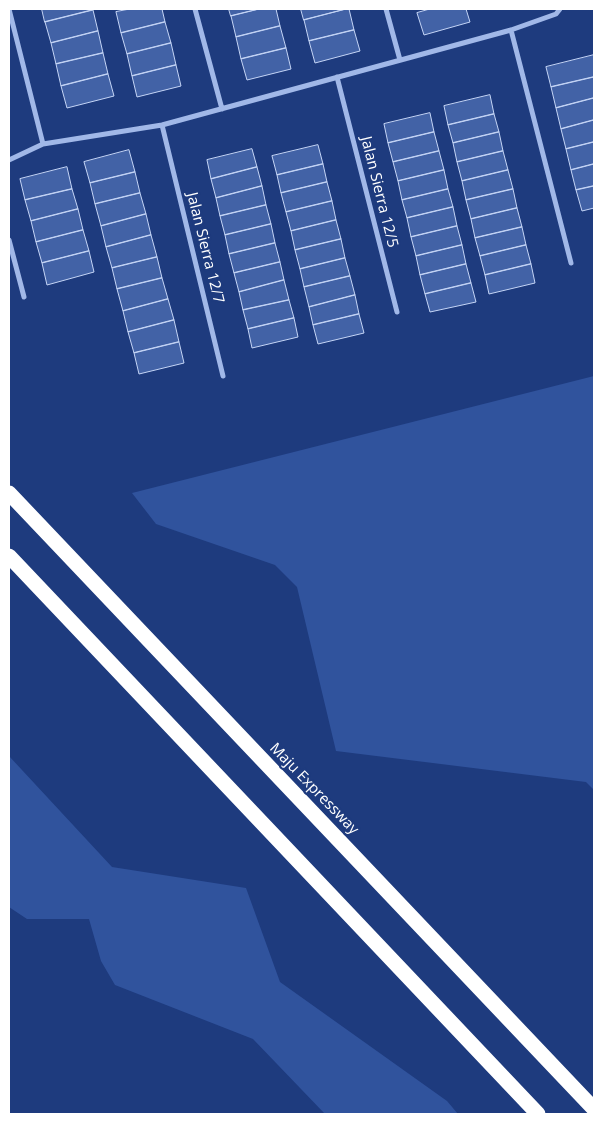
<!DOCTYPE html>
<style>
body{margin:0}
#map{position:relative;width:603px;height:1123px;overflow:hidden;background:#1e3b7e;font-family:"Open Sans",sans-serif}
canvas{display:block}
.frame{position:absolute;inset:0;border:10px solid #fff;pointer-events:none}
</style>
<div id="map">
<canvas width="603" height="1123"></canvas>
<div class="frame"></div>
</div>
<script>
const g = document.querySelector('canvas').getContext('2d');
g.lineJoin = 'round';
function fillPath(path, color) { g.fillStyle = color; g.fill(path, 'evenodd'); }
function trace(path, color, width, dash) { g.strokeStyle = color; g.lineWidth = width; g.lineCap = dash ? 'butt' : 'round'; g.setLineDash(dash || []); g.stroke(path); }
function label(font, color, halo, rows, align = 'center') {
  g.font = font + ' "Open Sans",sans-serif'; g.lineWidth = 4.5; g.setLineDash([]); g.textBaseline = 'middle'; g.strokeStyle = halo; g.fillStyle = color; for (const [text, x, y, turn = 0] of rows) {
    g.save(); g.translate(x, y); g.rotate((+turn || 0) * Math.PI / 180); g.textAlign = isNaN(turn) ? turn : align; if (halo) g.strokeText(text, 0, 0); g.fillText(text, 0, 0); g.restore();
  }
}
fillPath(new Path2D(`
 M594,376V790L586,782L336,751L297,587L275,565L156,524L132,493Z
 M9,756L112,867L246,888L280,982L447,1101L458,1114H325L253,1039L115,985L101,961L89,919H27L9,907Z`), '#30539d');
const building = new Path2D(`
 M42,9H92L93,10L45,22Z
 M130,9H162L165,22L121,33L116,12Z
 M229,9H259L231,16Z
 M259,9H276L280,26L236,37L231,16Z
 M301,9H346L304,20Z
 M346,9H349L354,30L309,41L304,20Z
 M430,9H466L470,22L424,35L417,13Z
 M93,10L98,31L51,43L45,22Z
 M165,22L171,43L127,54L121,33Z
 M280,26L286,48L241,59L236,37Z
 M354,30L360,51L315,63L309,41Z
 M98,31L103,53L56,64L51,43Z
 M171,43L176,65L132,76L127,54Z
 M286,48L291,69L247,80L241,59Z
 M103,53L108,74L61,86L56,64Z
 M594,55V77L551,87L546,67Z
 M176,65L181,86L137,97L132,76Z
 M108,74L114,96L67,108L61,86Z
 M594,77V98L556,108L551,87Z
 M490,95L494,114L448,125L444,106Z
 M594,98V120L561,129L556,108Z
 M430,113L434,132L388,143L384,124Z
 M494,114L499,132L453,143L448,125Z
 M594,120V142L566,149L561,129Z
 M434,132L439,151L393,162L388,143Z
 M499,132L503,151L457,162L453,143Z
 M594,142V164L571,170L566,149Z
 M318,145L323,164L277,175L272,156Z
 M252,149L257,167L211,179L207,160Z
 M129,150L135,172L90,183L84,162Z
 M439,151L444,170L398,181L393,162Z
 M503,151L508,170L462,181L457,162Z
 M323,164L327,182L281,193L277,175Z
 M594,164V186L576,190L571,170Z
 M67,167L72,189L25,200L20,179Z
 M257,167L262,186L216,198L211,179Z
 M444,170L448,189L402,200L398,181Z
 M508,170L513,189L466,200L462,181Z
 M135,172L140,193L95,204L90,183Z
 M327,182L332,201L286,212L281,193Z
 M262,186L266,205L220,216L216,198Z
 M594,186V208L582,211L576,190Z
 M72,189L78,209L31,221L25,200Z
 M448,189L453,207L407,218L402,200Z
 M513,189L517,208L471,219L466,200Z
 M140,193L146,214L101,226L95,204Z
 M332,201L336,220L291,231L286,212Z
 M266,205L271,224L225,235L220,216Z
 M453,207L457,226L411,237L407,218Z
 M517,208L522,227L475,238L471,219Z
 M78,209L83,230L36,242L31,221Z
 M146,214L151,235L106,247L101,226Z
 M336,220L341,239L295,250L291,231Z
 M271,224L275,243L229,254L225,235Z
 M457,226L462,245L416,256L411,237Z
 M522,227L526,245L480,256L475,238Z
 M83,230L89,251L42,263L36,242Z
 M151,235L157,257L112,268L106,247Z
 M341,239L345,258L300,269L295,250Z
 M275,243L280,262L234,273L229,254Z
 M462,245L466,264L420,275L416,256Z
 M526,245L531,264L485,275L480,256Z
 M89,251L94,272L47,285L42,263Z
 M157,257L162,278L117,289L112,268Z
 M345,258L350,276L304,287L300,269Z
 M280,262L284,280L239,292L234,273Z
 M466,264L471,283L425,294L420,275Z
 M531,264L535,283L489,294L485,275Z
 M350,276L355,295L309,307L304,287Z
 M162,278L168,299L123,311L117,289Z
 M284,280L289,300L243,310L239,292Z
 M471,283L476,302L430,312L425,294Z
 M355,295L359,314L313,325L309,307Z
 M168,299L174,320L128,332L123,311Z
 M289,300L294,318L248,329L243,310Z
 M359,314L364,333L318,344L313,325Z
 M294,318L298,337L252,348L248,329Z
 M174,320L179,342L134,353L128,332Z
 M179,342L184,363L139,374L134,353Z`);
fillPath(building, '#4262a6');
trace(building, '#c5d5f6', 1);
trace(new Path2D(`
 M9,9L43,144
 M195,9L222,109
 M386,9L400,60
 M511,30L571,263
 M337,77L397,312
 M162,125L223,376
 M9,160L43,144L162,125L511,30L556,14L560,9
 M9,240L24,297`), '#a1b8e8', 5);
trace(new Path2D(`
 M9,493L594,1109
 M9,556L538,1114`), '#fff', 15);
label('15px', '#fff', '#1e3b7e', [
 ["Jalan Sierra 12/5",379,192,76],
 ["Jalan Sierra 12/7",205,248,76],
 ["Maju Expressway",314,789,46]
]);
</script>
